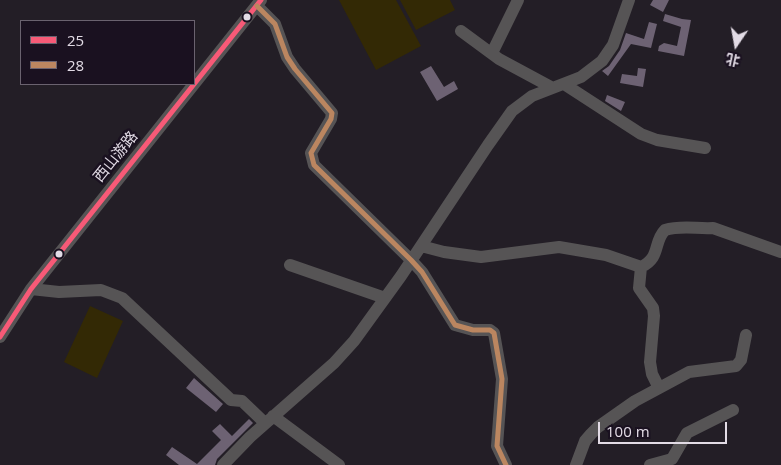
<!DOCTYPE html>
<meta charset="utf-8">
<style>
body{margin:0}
#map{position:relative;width:781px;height:465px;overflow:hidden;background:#231e26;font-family:"Open Sans","Noto Sans SC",sans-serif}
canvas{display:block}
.legend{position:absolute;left:20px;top:20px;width:175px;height:65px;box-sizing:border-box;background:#1a1120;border:1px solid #6a626f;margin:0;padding:6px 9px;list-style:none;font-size:15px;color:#e2dbe5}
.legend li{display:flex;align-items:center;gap:10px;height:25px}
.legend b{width:25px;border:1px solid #6a626f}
.north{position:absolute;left:711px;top:20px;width:50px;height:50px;-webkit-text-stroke:4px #1a1120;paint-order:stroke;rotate:192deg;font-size:14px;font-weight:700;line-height:20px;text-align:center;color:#e2dbe5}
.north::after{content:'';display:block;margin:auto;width:18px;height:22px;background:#e2dbe5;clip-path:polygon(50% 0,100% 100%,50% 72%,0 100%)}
.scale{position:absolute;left:598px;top:422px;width:129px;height:22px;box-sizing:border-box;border:2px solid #e2dbe5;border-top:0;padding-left:6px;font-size:15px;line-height:18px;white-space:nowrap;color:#e2dbe5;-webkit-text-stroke:4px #1a1120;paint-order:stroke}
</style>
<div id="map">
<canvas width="781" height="465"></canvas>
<ul class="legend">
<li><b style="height:6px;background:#f75a77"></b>25</li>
<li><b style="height:6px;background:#bb8660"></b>28</li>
</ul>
<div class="north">北</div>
<div class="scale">100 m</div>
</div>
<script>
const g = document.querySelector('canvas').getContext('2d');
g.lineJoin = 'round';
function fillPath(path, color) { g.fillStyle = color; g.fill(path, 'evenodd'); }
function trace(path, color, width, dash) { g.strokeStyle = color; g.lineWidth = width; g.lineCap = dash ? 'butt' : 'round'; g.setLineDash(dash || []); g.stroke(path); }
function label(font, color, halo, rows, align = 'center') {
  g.font = font + ' "Open Sans","Noto Sans SC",sans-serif'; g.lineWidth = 5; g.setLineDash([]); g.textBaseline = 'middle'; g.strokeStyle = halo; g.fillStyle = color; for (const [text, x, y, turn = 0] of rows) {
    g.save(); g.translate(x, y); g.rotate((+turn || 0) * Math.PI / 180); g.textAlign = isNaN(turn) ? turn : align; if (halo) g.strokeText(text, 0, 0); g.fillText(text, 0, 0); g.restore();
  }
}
fillPath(new Path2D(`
 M339,0H396L421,46L376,70Z
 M400,0H450L455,10L416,30Z
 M90,306L123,321L97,378L64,362Z`), '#332905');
fillPath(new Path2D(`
 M653,0H669L663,12L650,5Z
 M665,14L682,19L691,20L684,56L658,51L659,46L664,43L677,46L681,27L663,21Z
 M649,22L657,24L651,48L631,44L608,76L602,71L609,66L620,50L626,33L644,39Z
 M431,66L444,87L454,81L458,89L437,101L420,72Z
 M638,68L646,69L643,87L620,83L622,74L637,76Z
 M607,95L625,102L621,111L605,101Z
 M194,378L223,404L216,412L186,388Z
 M249,419L253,423L217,459L215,465H179L166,455L172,447L197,464L221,440L212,431L220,424L232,436Z`), '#6d6273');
trace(new Path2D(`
 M257,6L275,24L287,57L295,69L332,113L331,119L311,153L314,165L411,260L422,272L455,325L473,330H490L494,333L502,379L497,446L506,465
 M461,31L499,59L551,87
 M492,53L518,0
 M564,84L641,134L657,140L705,148
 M421,246L444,252L481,257L559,247L606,255L641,267C661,258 653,242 665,230C681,225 697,229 713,228L781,252
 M290,265L385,298
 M641,267L639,288L653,308L654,316L650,362L652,374L659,388
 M31,289L59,292L101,290L122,298L231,400L242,401L265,423
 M0,337L31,289L261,0
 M273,416L339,465
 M223,465L250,437L334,363L354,341L401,276L488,145L512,111L532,96L581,77L602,61L613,45L629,0
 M576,465L585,441L591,434L598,427L635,401L689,372L736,366L741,360L746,335
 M650,465L672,459L687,433L733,410`), '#565455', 12);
trace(new Path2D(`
 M0,337L31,289L261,0`), '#f75a77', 5);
trace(new Path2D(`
 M257,6L275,24L287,57L295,69L332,113L331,119L311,153L314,165L411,260L422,272L455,325L473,330H490L494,333L502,379L497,446L506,465`), '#bb8660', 5);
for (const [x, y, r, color] of [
 [247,17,4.5,"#e2dbe5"],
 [59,254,4.5,"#e2dbe5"]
]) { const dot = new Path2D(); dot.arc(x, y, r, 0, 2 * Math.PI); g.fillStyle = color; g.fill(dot); trace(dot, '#1a1120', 2); }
label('15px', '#e2dbe5', '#1a1120', [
 ["西山游路",116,157,-51]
]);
</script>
